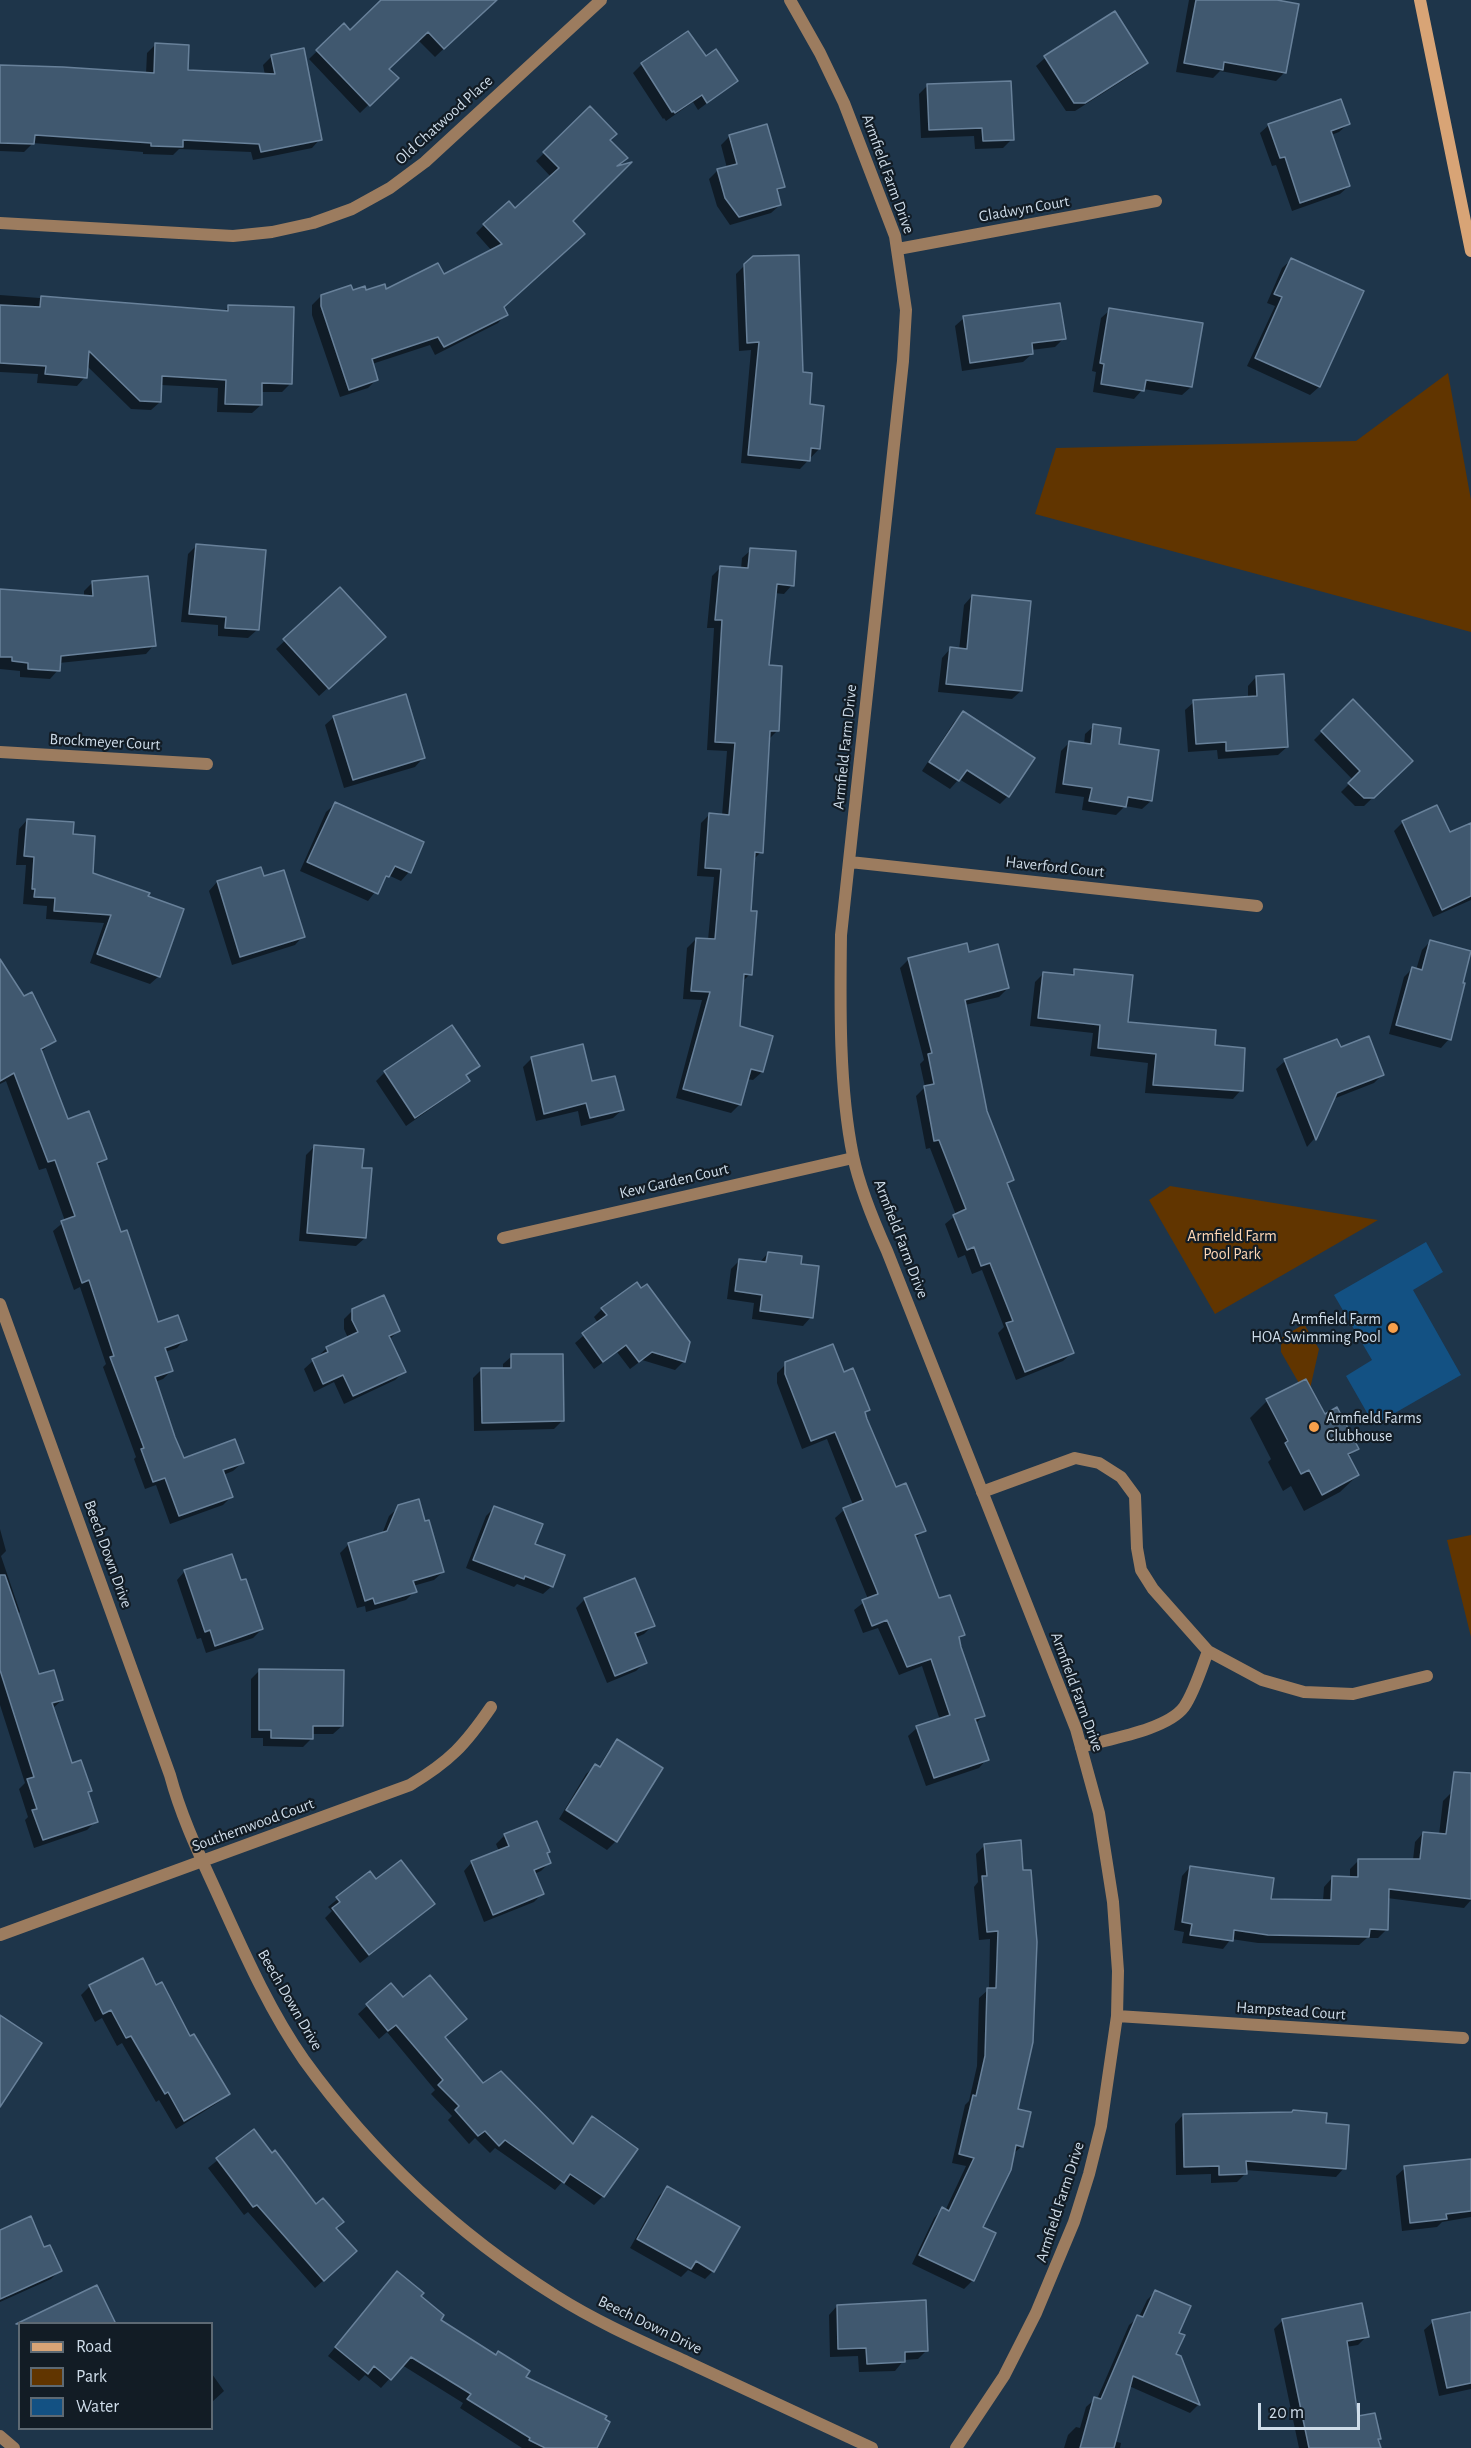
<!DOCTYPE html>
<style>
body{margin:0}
#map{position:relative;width:1471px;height:2448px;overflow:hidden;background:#1e354a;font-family:"Alegreya Sans",sans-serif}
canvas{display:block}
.legend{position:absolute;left:18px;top:2322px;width:195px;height:108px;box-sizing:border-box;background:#121c25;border:2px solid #5d6973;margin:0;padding:8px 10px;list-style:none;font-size:18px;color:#cedce9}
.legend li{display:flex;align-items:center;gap:12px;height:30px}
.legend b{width:30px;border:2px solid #5d6973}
.scale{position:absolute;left:1258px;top:2403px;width:102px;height:27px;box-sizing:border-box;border:3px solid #cedce9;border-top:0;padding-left:8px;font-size:18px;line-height:21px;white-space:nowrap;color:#cedce9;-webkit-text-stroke:4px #121c25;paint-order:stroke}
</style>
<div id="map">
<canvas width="1471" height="2448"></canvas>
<ul class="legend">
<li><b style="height:8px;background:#d8a476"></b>Road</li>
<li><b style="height:16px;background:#613500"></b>Park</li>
<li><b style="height:16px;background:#135183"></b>Water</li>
</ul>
<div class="scale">20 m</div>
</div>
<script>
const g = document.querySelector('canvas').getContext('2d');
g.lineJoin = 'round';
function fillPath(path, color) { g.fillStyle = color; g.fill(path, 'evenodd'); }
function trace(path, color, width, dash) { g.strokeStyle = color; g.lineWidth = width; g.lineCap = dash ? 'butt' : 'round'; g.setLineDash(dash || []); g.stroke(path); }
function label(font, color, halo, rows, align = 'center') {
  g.font = font + ' "Alegreya Sans",sans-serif'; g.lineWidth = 4.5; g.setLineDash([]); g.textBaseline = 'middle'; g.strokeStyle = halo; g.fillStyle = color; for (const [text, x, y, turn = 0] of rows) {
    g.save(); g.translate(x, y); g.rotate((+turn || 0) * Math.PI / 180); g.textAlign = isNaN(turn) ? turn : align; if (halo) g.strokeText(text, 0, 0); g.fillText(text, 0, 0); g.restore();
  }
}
fillPath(new Path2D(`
 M1448,373L1471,500V632L1035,514L1056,448L1356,441Z
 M1170,1186L1378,1220L1215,1314L1149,1200Z
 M1304,1324L1319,1349L1310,1389L1304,1392L1281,1352V1338Z
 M1471,1535V1637L1447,1540Z`), '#613500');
fillPath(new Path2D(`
 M1426,1242L1443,1272L1413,1290L1461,1375L1374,1425L1346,1376L1372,1360L1334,1295Z`), '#135183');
fillPath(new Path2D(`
 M382,0H491L484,10L435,57L418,40L387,70L396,78L360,113L309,59L344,25L350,32Z
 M1189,0H1268L1285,72L1276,81L1220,71L1213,78L1176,72Z
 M1114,13L1146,62L1138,71L1075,111H1066L1036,66L1045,58Z
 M156,44L187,71L265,75L263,65L272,56L320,139L312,148L253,160L251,152L179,149L173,155L143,154V152L33,143L24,152L0,151V67L146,74L147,53Z
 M705,58L736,81L698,110L693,102L666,121L664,118L663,119L633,73L642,64Z
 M928,85L1012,139L1003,148L975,149L974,136L921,138L919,94Z
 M590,108L608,140L626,158L571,221L503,307L506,314L498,323L435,355L430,345L372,364L377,379L368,388L340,397L312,315V305L321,296L385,292L443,276L492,251L476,233L484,225L515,210L551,177L536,161Z
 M1348,124L1339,132L1331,135L1349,186L1340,194L1292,211L1276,165L1272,166L1260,133L1269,125Z
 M730,136L783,186L776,193L780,205L771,213L730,225L717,206L709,179L718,170L727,168L721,145Z
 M1291,260L1362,292L1319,387L1310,395L1247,366L1275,306L1267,303L1282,268Z
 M745,265L801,374L819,449L800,469L741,463L751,350L739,351L736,274Z
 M0,295L223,312L229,307L291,383L282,392H261V405L252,413L217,412L218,388L161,385L160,402L151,410L131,409L86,365L85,377L77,386L37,383L38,374L0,372Z
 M1110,310L1191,387L1182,395L1143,389L1134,399L1093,392L1096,372L1092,371L1101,318Z
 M964,318L1064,338L1055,347L1031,350L1032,354L1023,362L962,371L955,326Z
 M197,545L257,630L248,638L218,636V625L181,622L188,554Z
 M751,550L792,585L784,594L774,593L768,667L777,731L768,740L761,852L753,860L749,912L750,974L742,982L738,1027L771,1037L762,1072L753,1080L747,1079L740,1104L731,1113L676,1098L702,1000L683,999L687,948L696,939L708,940L714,877L697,876L701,823L709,815L722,816L727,751L707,750L714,628H707L712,576L721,567L741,569L742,558Z
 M92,583L154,645L146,654L59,663L58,670L50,679L20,677V671L0,669V590L84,597V591Z
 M340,589L375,645L319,696L276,649Z
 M972,596L1021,691L1012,699L938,692L942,658L950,649L959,650L964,605Z
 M1256,677L1287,747L1278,755L1218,759L1217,750L1188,752L1185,710L1194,702L1248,698V686Z
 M1353,701L1411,761L1364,806H1355L1341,792L1353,780L1314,740Z
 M963,713L1008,796L1000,804L959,779L950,789L922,771L954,722Z
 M334,717L423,758L415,767L344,788L325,725Z
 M1094,726L1117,746L1151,801L1142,809L1125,806L1116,815L1082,810L1084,797L1055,793L1061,751L1069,743L1084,745L1085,734Z
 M335,804L409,872L401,881L388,875L368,901L300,871L326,812Z
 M27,820L71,835L91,874L159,976L150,984L90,963L104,923L46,919L47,906L23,904L26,865H16L19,829Z
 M1403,822L1449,834L1471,824V900L1433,917L1394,831Z
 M263,878L303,936L295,945L232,965L209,891L217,882Z
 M1430,942L1449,1039L1441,1048L1389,1034L1404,977L1412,969L1416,970L1422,950Z
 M968,954L1008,988L999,997L965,1005L986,1111L1012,1180L1006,1186L1072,1353L1063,1361L1016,1380L998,1333L1004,1327L982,1270L972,1274L965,1255L958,1258L945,1224L956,1215L930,1148L926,1149L916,1096L925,1087L920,1064L924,1060L900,968L909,959Z
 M0,961L54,1041L41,1052L67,1121L105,1158L97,1167L120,1234L157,1324L185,1339L177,1348L165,1352L172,1370L163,1379L155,1382L173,1438L183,1459L242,1463L233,1471L223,1475L231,1497L223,1505L170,1524L156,1485L145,1489L134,1459L136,1457L103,1367L106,1364L80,1287L74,1290L53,1231L65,1221L46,1168L39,1170L6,1081L0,1084Z
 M1075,971L1126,1023L1213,1047L1241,1090L1233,1099L1145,1093L1148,1063L1090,1056L1093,1033L1030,1026L1035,982L1043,974L1069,977Z
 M452,1027L478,1065L465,1077L468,1081L459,1089L406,1126L376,1081L385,1072Z
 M1340,1048L1382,1075L1374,1083L1333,1099L1314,1139L1307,1147L1276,1069L1285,1061Z
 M532,1058L591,1083L622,1110L613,1118L581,1126L578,1111L536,1121L523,1067Z
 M315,1146L360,1169L365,1238L356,1246L299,1241L306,1155Z
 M768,1253L799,1265L811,1317L803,1326L752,1319L754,1303L727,1299L731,1269L739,1261L760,1262Z
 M602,1309L684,1361L675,1370L642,1360L630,1369L617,1352L594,1369L575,1343L598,1323L594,1317Z
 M353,1310L399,1330L389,1340L404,1372L395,1380L344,1404L334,1382L314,1392L304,1369L327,1348L348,1338L344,1329V1319Z
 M512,1356L562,1421L554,1429L474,1431L473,1378L482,1369H503V1364Z
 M786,1364L843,1374L868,1410L864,1414L896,1489L924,1530L915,1539L938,1600L963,1635L958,1640L984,1715L975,1724L987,1759L979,1768L926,1786L908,1736L917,1728L940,1720L922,1666L899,1675L878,1628L863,1633L854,1610L868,1599L835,1518L844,1510L853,1505L827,1439L802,1449L777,1383V1373Z
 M1267,1401L1324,1416L1357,1448L1348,1457L1358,1475L1340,1492L1304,1511L1291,1486L1283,1491L1268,1462L1271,1459L1250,1418Z
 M399,1507L424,1523L443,1572L434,1580L413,1586L415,1591L406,1600L366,1612L365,1606L357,1608L340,1553L349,1544L382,1534L389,1516Z
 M494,1508L533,1545L552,1586L543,1594L517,1584L514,1587L466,1568L486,1516Z
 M0,1529L6,1551L1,1556L20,1612L17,1615L38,1676L62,1700L52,1709L71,1765L90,1791L87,1794L96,1821L87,1830L34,1848L25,1820L28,1817L19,1789L25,1783L0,1705Z
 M185,1571L240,1582L262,1629L253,1638L206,1653L201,1638L197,1639L177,1580Z
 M634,1580L653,1625L644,1634L635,1638L645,1662L636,1671L607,1683L576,1608L585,1599Z
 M260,1670L342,1726L333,1734H312V1738L303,1747L263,1746V1738H251V1679Z
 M617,1741L616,1841L607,1850L559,1819L586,1774L595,1766L598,1768L609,1750Z
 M1451,1793L1471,1808V1900L1464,1908L1387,1898V1929L1378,1938H1367L1359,1945L1258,1943L1231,1939L1223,1949L1182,1943L1184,1932L1174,1930L1182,1876L1190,1867L1269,1900L1323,1901L1324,1887L1332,1878H1350V1869L1359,1860H1413L1415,1842L1423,1833L1439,1835L1443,1801Z
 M505,1835L548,1852L546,1854L549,1863L541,1871L534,1874L542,1894L534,1902L484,1922L464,1871L472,1862L499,1851L496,1844Z
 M1020,1842L1016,2110L1022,2146L1012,2155L981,2228L973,2280L964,2289L912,2264L934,2218L942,2209L945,2211L966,2166L952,2163L965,2105L969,2101L977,2066L979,1998L989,1989L990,1939L979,1940L974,1887L978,1882L976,1854L985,1845Z
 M369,1873L376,1881L425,1912L360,1963L325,1918L332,1911L328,1907Z
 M390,1985L444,2038L482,2085L571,2144L592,2118L636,2149L603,2196L594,2205L562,2182L555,2190L495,2148L490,2153L475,2138L469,2144L448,2120L452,2116L431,2094L435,2090L387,2032L379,2039L358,2014Z
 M90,1986L156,1987L228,2094L219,2102L176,2129L159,2100L156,2102L122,2043L117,2046L102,2018L95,2022L81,1995Z
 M0,2023L40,2043L0,2107Z
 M1183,2115L1324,2124L1344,2168L1336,2177L1245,2170V2174L1237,2182L1211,2183V2174L1176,2175L1175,2124Z
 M253,2131L335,2229L346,2260L315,2288L248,2212L244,2215L208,2168Z
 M1471,2161V2217L1442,2222L1437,2227L1402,2231L1396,2176L1405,2168Z
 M667,2188L713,2271L705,2279L688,2270L681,2277L630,2248L659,2196Z
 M0,2232L60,2270L51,2279L0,2302Z
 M397,2273L438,2320L524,2378L595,2448H522L460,2408L463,2403L402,2365L381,2388L365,2375L359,2381L328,2356Z
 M1155,2292L1177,2333L1174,2355L1180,2357L1198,2405L1190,2413L1129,2386L1114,2441L1121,2443L1120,2448H1064L1068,2435L1076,2427L1080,2428L1086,2407L1095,2399H1097L1129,2325L1139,2317L1147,2300Z
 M837,2306L926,2351L918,2359L904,2360L895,2371L859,2372L858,2356L830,2357L829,2315Z
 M1471,2314V2389L1439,2396L1424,2330L1433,2322Z
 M1283,2320L1367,2336L1358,2345L1346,2347L1357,2418L1379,2438L1377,2440L1379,2448H1299L1274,2329Z
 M212,2374L224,2391L212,2402Z`), '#0007');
const building = new Path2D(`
 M381,0H497L444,49L428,32L389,69L399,78L370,106L316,50L344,23L350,30Z
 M1196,0H1277L1299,4L1286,73L1224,62L1223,70L1184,63Z
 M1115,11L1148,63L1085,103H1074L1044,56Z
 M688,31L706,56L716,49L738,81L707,103L702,95L675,113L674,111L672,112L641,63Z
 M155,43L189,45L188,70L275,74L271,55L304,48L322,140L261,152L259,144L183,140V147L151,146V143L35,135L34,144L0,143V65L63,67L154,73Z
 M1011,81L1014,140L983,141L982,128L929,130L927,84Z
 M1341,99L1350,124L1331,131L1350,186L1300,203L1285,157L1280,158L1268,124Z
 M590,106L617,134L610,140L628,158L617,166L632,162L573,221L585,234L504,307L508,315L444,347L438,337L372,359L378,380L349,390L321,306V295L351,285L353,290L365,286L366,290L385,284L386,289L438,263L444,274L502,244L483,224L509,201L515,208L559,168L543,152Z
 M767,124L785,187L777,189L781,205L739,217L725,198L717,169L737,164L729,135Z
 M799,255L803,372L812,373L810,404L824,406L820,449L811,448L810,461L748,455L759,342L747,343L744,264L753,256Z
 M1291,258L1364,291L1320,387L1255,358L1282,297L1274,294Z
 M41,296L228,311V305L294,307L292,384L262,383V405L225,404L226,380L162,376L161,402L140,401L89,351L87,378L45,374L46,366L0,363V305L40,307Z
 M1060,303L1066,339L1032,343L1033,354L970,363L963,316Z
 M1109,308L1203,323L1192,387L1146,380L1144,391L1101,384L1104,364L1100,363Z
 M196,544L266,550L259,630L225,628L226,617L189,614Z
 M750,548L796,551L794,586L777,584L769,665L782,666L779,731H770L763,853L755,852L751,911H757L752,975L744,974L740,1026L773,1036L763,1072L751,1069L741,1105L683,1089L710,992L691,991L696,938L715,939L721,869L705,868L709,813L729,815L735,743L715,742L722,620H715L720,566L748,568Z
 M148,576L156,646L61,656L60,671L28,669V663L12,661V657H0V589L93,596L92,581Z
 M340,587L386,637L329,689L283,639Z
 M972,595L1031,601L1022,691L946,684L950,647L967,649Z
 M1284,674L1288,747L1226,751V742L1196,744L1193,700L1257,696L1256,676Z
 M406,694L425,758L353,780L333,716Z
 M1353,699L1413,761L1374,798H1364L1348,783L1360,771L1321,731Z
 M963,711L1035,758L1009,797L967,770L959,781L929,762Z
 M1093,724L1121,728L1119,744L1159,750L1152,801L1128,797L1126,807L1089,801L1092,788L1063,784L1069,741L1091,744Z
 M335,802L424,842L411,873L395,866L389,877L386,876L378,894L307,862Z
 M1437,805L1450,832L1471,823V896L1442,910L1402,821Z
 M27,819L74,822L73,834L95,836L93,873L150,893L148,896L184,909L160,977L97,954L111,915L54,911L55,898L34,897L35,889H32L34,857L24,856Z
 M261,867L264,876L284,870L305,937L240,957L217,881Z
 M1430,940L1471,951L1463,983H1465L1451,1040L1396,1025L1412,967L1422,970Z
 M967,943L969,952L998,944L1009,988L965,1000L987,1111L1014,1180L1007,1183L1074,1353L1025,1372L1006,1323L1013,1321L990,1263L981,1266L974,1247L967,1250L953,1215L966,1209L939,1140L934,1141L924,1086L934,1084L928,1054L932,1053L908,958Z
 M0,959L24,996L32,992L56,1041L41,1049L68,1119L89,1111L107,1159L97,1163L121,1232L127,1230L158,1322L178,1315L187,1340L165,1348L173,1371L155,1377L175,1437L184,1458L235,1439L244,1463L223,1470L233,1497L179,1516L165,1478L153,1482L141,1449L144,1448L110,1357L114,1356L89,1280L82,1283L61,1221L75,1216L55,1160L48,1162L14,1073L0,1081Z
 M1074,969L1133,975L1128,1022L1216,1030L1215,1045L1245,1048L1243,1091L1153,1085L1156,1054L1098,1048L1100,1025L1038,1018L1043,972L1074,975Z
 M452,1025L480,1066L466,1075L470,1081L415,1118L384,1071Z
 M1369,1036L1384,1075L1337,1093L1316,1140L1284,1059L1337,1039L1341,1047Z
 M583,1044L592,1081L615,1076L624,1110L590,1118L586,1103L544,1114L531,1057Z
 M314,1145L364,1149L362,1168H372L366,1238L307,1233Z
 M768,1252L802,1256L801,1264L819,1266L813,1318L760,1311L762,1295L735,1291L739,1259L766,1262Z
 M637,1282L641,1288L647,1284L690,1342L685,1362L652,1352L639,1362L626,1345L603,1362L582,1333L607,1315L601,1308Z
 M384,1295L400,1331L389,1336L406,1372L353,1396L343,1375L323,1384L312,1359L328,1352L326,1347L358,1332L352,1320V1309Z
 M833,1344L844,1372L853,1368L870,1410L865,1412L867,1419L896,1487L906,1483L926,1531L915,1535L939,1598L950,1595L965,1635L959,1637L961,1647L985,1716L975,1719L989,1760L934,1778L916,1726L950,1715L931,1659L907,1667L887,1620L872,1626L862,1600L878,1594L877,1591L843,1508L863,1500L835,1432L811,1441L785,1374V1362Z
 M511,1354H563L564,1421L482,1423L481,1368H511Z
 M1306,1379L1325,1414L1337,1407L1359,1449L1348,1454L1359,1475L1322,1495L1309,1470L1301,1474L1285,1443L1288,1441L1266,1399Z
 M419,1499L425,1521L429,1520L444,1572L413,1581L417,1592L375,1604L373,1598L365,1601L348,1543L387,1531L398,1505Z
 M494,1506L543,1524L535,1544L565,1555L553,1587L525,1576L524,1579L473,1560Z
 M232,1554L241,1580L246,1579L263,1629L215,1646L210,1630L205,1632L184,1570Z
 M0,1575H5L39,1674L54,1670L63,1700L52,1703L72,1763L81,1760L92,1791L88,1792L98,1822L43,1840L32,1810L37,1809L27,1779L34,1777L0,1670Z
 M635,1578L655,1626L635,1633L647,1663L615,1676L584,1598Z
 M259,1669L344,1670L343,1726H313V1739L271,1738V1730H259Z
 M617,1739L663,1768L617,1842L566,1810L595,1764L600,1767Z
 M1454,1772L1471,1773V1899L1389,1889L1388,1930L1370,1929L1369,1937L1268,1935L1234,1930L1233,1941L1190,1935L1192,1924L1182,1922L1190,1866L1274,1878L1271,1899L1331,1900L1332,1876L1358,1877V1859H1420L1423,1832L1446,1834Z
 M537,1821L550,1852L547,1853L551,1863L534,1870L544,1894L493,1915L471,1861L509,1846L504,1834Z
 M1021,1840L1023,1870H1031L1037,1942L1033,2042L1018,2109L1031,2112L1023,2147L1016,2145L1011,2170L983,2227L996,2233L974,2281L919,2255L942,2207L949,2211L974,2158L959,2154L973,2095L976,2096L985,2056L987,1988H996L998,1931L987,1932L982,1876H987L984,1844Z
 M401,1860L435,1904L369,1955L332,1908L340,1902L336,1897L370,1871L376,1879Z
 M143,1958L156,1985L162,1982L190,2036L194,2034L230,2094L184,2121L168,2092L165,2094L131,2036L126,2038L111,2010L103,2014L89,1985Z
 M430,1975L467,2019L445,2037L483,2083L501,2071L573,2144L592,2116L638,2149L604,2197L570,2174L564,2183L505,2140L499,2146L485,2131L478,2136L455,2110L459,2106L438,2085L443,2080L396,2025L388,2031L366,2004L391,1983L403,1997Z
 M0,2015L42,2043L0,2107Z
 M1293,2110L1327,2113L1326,2123L1349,2125L1346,2169L1246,2161L1247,2174L1219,2175V2166L1184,2167L1183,2114L1292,2112Z
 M254,2129L272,2153L275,2150L316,2204L323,2198L344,2222L336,2228L357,2251L324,2281L257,2205L253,2207L216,2158Z
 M1471,2159V2211L1446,2214L1447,2219L1410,2223L1404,2166Z
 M667,2186L740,2227L714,2272L696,2261L691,2269L637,2239Z
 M31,2216L44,2247L50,2245L62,2271L0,2299V2230Z
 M397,2271L424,2293L421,2296L444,2315L441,2320L496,2355L498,2351L530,2371L526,2377L607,2416L605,2419L610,2422L597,2448H545L529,2440L530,2438L467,2399L471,2394L411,2357L391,2380L374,2366L368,2374L335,2347Z
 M97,2285L116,2324H16Z
 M1155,2290L1191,2306L1179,2333L1185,2335L1176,2354L1181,2356L1200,2405L1133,2376L1114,2448H1080L1094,2397L1101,2399L1137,2315L1143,2317Z
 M926,2300L928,2351L905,2352V2362L867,2364L866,2348L838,2349L837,2305Z
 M1362,2303L1369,2337L1347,2341L1358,2416L1375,2413L1381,2439H1378L1381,2448H1309L1282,2319Z
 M1471,2312V2383L1447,2388L1432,2320Z`);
fillPath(building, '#40586f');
trace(building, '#68819a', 1.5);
trace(new Path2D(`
 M982,1492L1075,1458L1099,1463L1121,1477L1135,1496L1137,1548L1141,1570L1153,1589L1208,1651L1262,1680L1304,1692L1353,1694L1427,1676
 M1081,1747C1108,1739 1167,1730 1184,1707C1194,1693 1202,1667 1208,1651`), '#9c7c5f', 12);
trace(new Path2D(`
 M790,0L820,53L844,103L895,236L906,310L903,361L841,935C840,1005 839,1088 853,1156C860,1189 873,1220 887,1251L1076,1729L1099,1813L1113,1902L1118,1971L1117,2016L1101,2126L1089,2174L1074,2222L1036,2313L1004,2376L956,2448
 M0,223L233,236L272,232L313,223L352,209L390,188L425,162L601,0
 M898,249L1156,201
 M0,752L207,764
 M850,862L1257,906
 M503,1238L853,1158
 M0,1304L170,1775C182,1820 202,1860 221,1902C246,1957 270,2011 304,2060C372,2154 457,2234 556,2296C597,2322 643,2342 687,2362C749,2391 811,2419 872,2448
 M0,1935L410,1785C450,1761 465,1745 491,1707
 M1117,2016L1463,2038
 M0,2436L14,2448`), '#9c7c5f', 12);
trace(new Path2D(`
 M1420,0L1471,251`), '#d8a476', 12);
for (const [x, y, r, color] of [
 [1393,1328,6,"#f8a04b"],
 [1314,1427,6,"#f8a04b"]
]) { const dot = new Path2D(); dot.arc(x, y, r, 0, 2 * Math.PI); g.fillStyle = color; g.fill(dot); trace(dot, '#121c25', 2); }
label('16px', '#cedce9', '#121c25', [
 ["Old Chatwood Place",444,120,-42],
 ["Armfield Farm Drive",888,174,70],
 ["Gladwyn Court",1024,209,-10],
 ["Brockmeyer Court",105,742,3],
 ["Armfield Farm Drive",845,747,-84],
 ["Haverford Court",1055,867,6],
 ["Kew Garden Court",674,1181,-13],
 ["Armfield Farm Drive",901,1239,69],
 ["Beech Down Drive",108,1554,70],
 ["Armfield Farm Drive",1077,1692,70],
 ["Southernwood Court",253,1825,-20],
 ["Beech Down Drive",290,2000,60],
 ["Hampstead Court",1291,2011,4],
 ["Armfield Farm Drive",1060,2202,-72],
 ["Beech Down Drive",650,2325,26]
]);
label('16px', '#ffd7b5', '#121c25', [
 ["Armfield Farm",1232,1236],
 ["Pool Park",1232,1254]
]);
label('16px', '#cedce9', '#121c25', [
 ["Armfield Farm",1381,1319],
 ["HOA Swimming Pool",1381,1337],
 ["Armfield Farms",1326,1418,"left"],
 ["Clubhouse",1326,1436,"left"]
], 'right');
</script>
